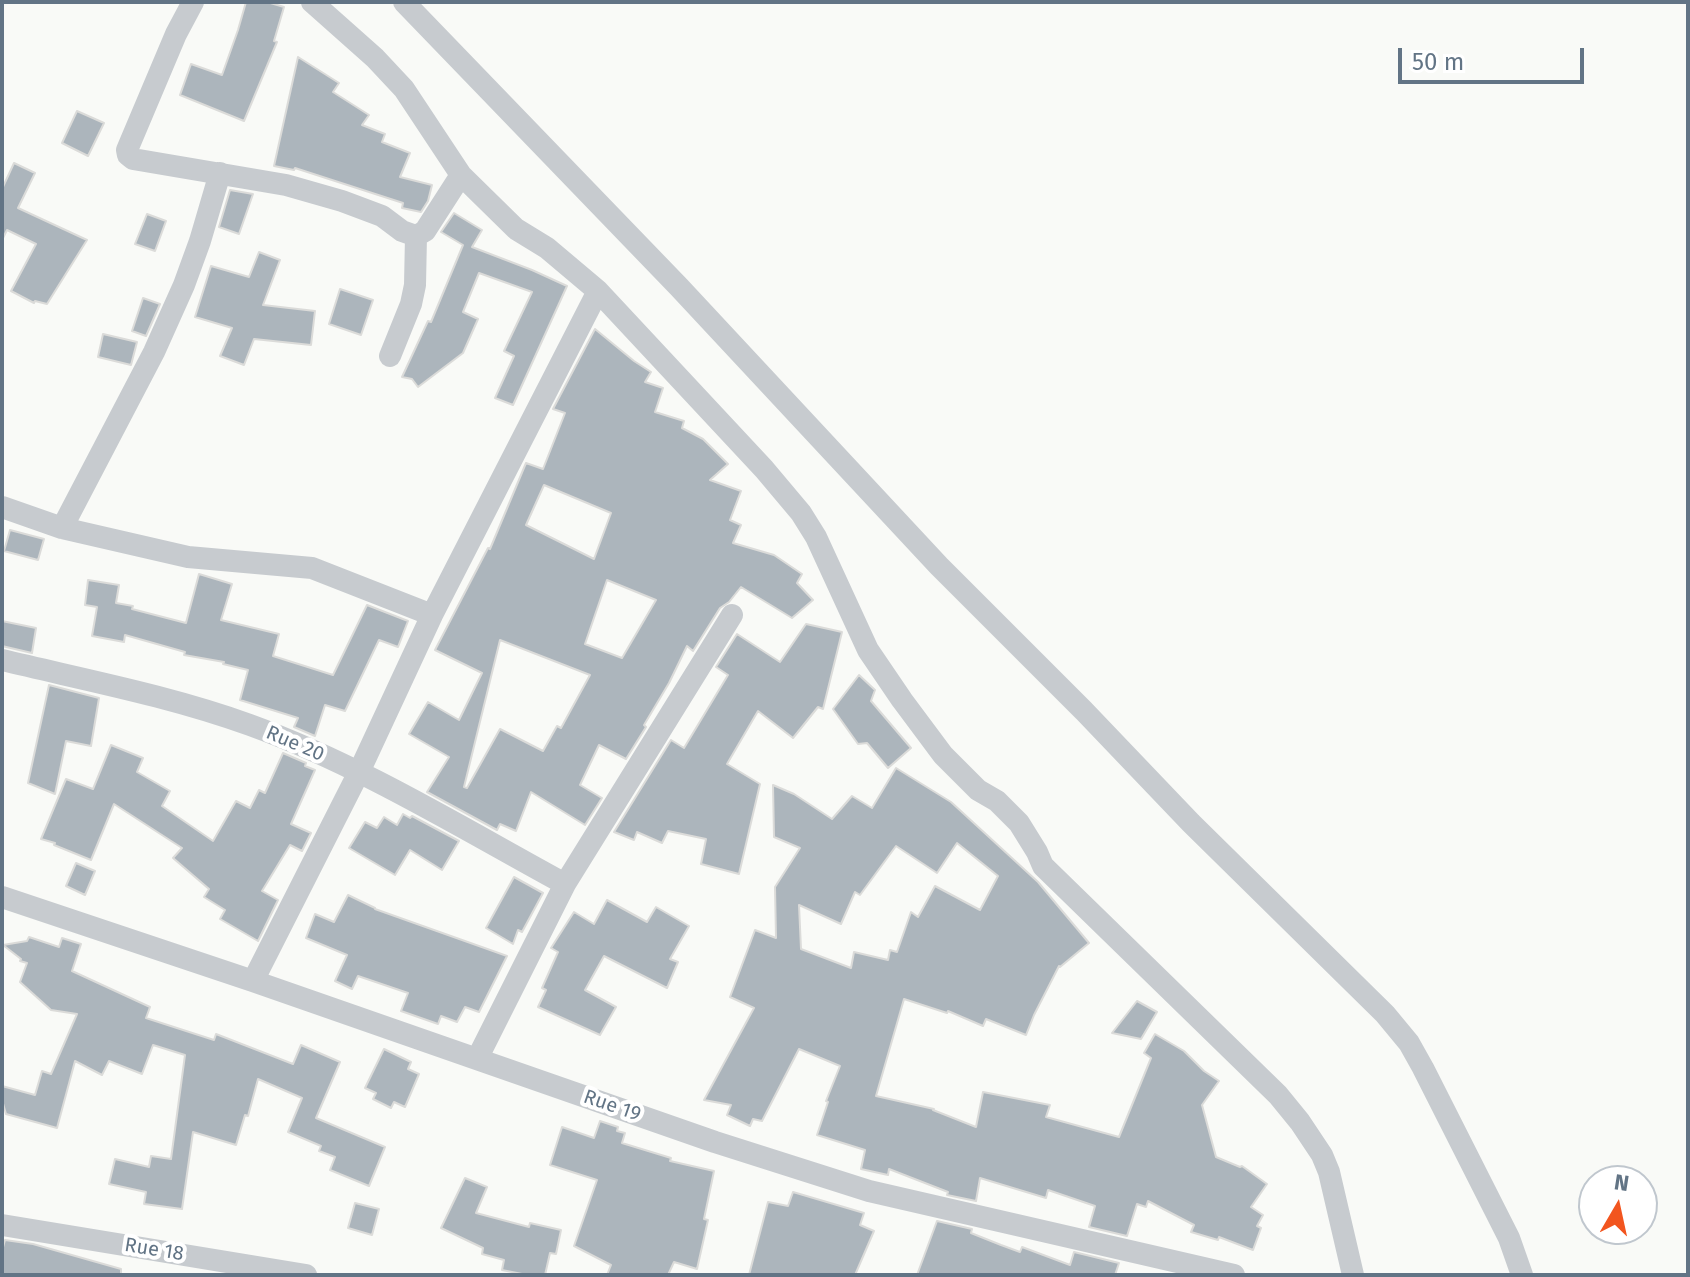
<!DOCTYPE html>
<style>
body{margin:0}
#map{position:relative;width:1690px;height:1277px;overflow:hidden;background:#f9faf7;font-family:"Fira Sans",sans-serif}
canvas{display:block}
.frame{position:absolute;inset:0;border:4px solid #627485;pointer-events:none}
.north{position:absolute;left:1578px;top:1165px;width:80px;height:80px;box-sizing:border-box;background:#fff;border:2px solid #c0c7ce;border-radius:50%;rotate:9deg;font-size:22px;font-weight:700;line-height:32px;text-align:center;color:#627485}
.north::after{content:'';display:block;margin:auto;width:28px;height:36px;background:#f2551f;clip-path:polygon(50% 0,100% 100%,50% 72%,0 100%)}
.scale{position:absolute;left:1398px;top:48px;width:186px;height:36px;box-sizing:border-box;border:4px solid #627485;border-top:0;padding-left:10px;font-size:24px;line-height:28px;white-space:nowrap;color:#627485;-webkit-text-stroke:6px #fff;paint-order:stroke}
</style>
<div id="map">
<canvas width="1690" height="1277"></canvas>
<div class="frame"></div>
<div class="north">N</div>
<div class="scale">50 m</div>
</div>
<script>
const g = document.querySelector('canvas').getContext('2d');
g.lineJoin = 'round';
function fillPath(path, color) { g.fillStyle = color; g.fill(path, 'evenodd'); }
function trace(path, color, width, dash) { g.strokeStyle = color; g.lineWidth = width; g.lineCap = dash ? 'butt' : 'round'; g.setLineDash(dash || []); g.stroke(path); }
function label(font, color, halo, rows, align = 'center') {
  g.font = font + ' "Fira Sans",sans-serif'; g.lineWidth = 8; g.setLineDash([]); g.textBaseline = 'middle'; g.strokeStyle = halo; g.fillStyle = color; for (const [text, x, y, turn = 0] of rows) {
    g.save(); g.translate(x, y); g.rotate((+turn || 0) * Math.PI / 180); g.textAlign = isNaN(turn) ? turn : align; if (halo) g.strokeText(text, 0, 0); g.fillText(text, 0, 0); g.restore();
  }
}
const building = new Path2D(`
 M246,2H267L284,7L274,41L277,42L244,121L180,95L191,64L222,75L238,30Z
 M298,57L339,83L333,92L369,115L362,125L385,134L382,142L410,153L400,177L432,185L428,201L421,212L402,208L403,203L295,168L294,170L274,166Z
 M77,111L104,123L88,156L62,143Z
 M14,163L35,173L18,208L87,240L47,304L35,301L34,303L11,291L36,244L7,230L2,240V189Z
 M230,190L253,194L239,234L219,227Z
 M454,213L482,230L472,247L532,270L567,286L513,405L495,398L514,356L504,351L532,292L479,273L463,312L478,319L463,353L418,387L412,379L402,377L428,321L431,322L463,245L441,232Z
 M147,214L166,221L155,251L135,244Z
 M259,252L280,260L263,305L315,311L311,345L254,339L244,365L220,356L232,328L195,317L211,266L249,277Z
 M340,289L373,300L361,335L329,324Z
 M143,298L160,304L146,336L132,331Z
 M595,329L634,361L651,372L645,382L663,388L655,412L684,421L682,428L703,439L728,464L710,480L741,491L730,520L741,525L733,543L774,555L802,574L797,583L813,600L792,618L741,587L729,602L720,608L693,651L687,646L669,683L644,725L646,727L626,759L599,745L580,785L602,798L585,825L531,792L516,831L500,824L497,830L427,792L449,757L409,734L428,702L459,720L482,673L435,650L488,548L490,549L526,463L543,469L565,413L553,409ZM544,485L611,513L594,559L526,525ZM607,580L656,600L622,658L585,644ZM500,640L590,675L561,728L557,726L543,751L500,729L467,788L464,787Z
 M103,334L137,342L131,365L98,357Z
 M10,530L44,539L38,560L4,551Z
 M199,574L232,584L221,620L279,634L273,656L333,675L367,605L408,621L398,647L379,640L345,711L325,705L315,736L294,727L298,718L240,700L248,670L223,664L224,662L184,655L185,652L125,635L124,642L92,636L97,607L85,605L88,580L119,585L116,603L133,606L132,609L186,623Z
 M2,621L36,628L32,653L2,646Z
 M806,624L842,632L823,709L818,707L793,738L758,711L727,764L760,784L739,874L701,864L706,839L668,831L662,843L637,832L634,840L614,832L671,740L684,748L728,675L716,667L737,634L780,662Z
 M859,675L875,690L871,701L911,748L888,768L867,743L858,744L833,709Z
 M49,685L99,698L91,746L66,741L55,794L28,783Z
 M111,745L143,758L137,772L170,791L162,806L213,841L236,801L250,808L259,790L265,793L283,753L306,763L305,766L315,770L291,824L311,833L302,851L290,845L262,891L278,900L258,941L220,919L225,910L204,897L209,889L173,858L182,848L114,804L91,860L54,845L55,843L41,839L66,779L93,789Z
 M896,768L951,802L1038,882L1089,943L1060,967L1059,966L1034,1015L1026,1035L986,1019L983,1026L948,1011L947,1013L904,999L876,1096L934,1109L933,1110L976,1127L983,1092L1050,1105L1046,1117L1119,1137L1151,1058L1144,1053L1155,1034L1184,1051L1204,1071L1219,1081L1202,1105L1216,1157L1240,1167L1242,1166L1267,1184L1251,1207L1263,1215L1257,1226L1261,1228L1253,1250L1219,1237L1218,1240L1191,1232L1194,1225L1148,1201L1146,1207L1137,1204L1127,1236L1089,1227L1095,1206L1048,1190L1046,1198L980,1178L976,1201L947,1195L948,1192L889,1169L888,1175L861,1169L865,1150L817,1135L828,1102L826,1101L840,1066L799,1049L762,1121L753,1119L750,1126L727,1115L731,1105L704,1100L754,1008L730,997L755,930L776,938L775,887L800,848L774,837L773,785L794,794L832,819L852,796L872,808ZM957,843L998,876L980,910L935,886L918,917L911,912L897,952L890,950L888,960L854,952L851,968L801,949L799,905L841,924L855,892L860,895L896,846L937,873Z
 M403,814L410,818L412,816L459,841L442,870L410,850L395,875L349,848L365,822L377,828L384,817L397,825Z
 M76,863L95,871L85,895L66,886Z
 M514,877L543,893L522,932L518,930L513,944L486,928Z
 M348,895L375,908V909L507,956L479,1012L465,1007L457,1022L441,1016L438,1024L401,1011L408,993L358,976L352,989L335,981L347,955L306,938L315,914L334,922Z
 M607,900L647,922L656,907L689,926L670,959L678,962L667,988L604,956L585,990L616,1007L600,1035L538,1007L546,990L542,988L558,952L551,948L574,912L594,924Z
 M29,937L59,947L62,938L81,944L72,971L150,1007L146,1018L214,1040L216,1034L293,1064L301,1045L340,1062L316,1118L385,1147L369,1186L330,1170L335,1157L319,1151L321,1146L288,1132L302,1098L258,1079L248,1116L245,1115L236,1145L193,1132L182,1209L144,1204L146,1192L109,1184L115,1159L149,1167L151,1156L171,1159L185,1055L153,1045L142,1074L109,1061L102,1075L75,1061L57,1128L6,1114L2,1100V1086L35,1095L42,1071L51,1074L77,1014L51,1010L20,982L27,963L20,961L21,959L3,945L27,941Z
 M1137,1001L1157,1012L1141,1039L1112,1033Z
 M384,1049L411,1062L408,1069L419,1074L405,1107L394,1102L391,1108L373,1099L376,1093L365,1088Z
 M600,1121L618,1127L617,1131L625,1133L622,1143L671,1158L670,1161L714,1171L704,1219L708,1220L697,1269L674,1262L668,1275H607L611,1265L574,1246L597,1180L550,1165L562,1127L594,1138Z
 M465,1178L487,1187L476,1213L529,1227L530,1223L561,1230L556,1254L550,1253L545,1275H527L502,1270L504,1260L482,1254L483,1248L441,1228Z
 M793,1192L864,1213L860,1225L874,1231L855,1275H749L768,1202L788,1206Z
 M355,1203L379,1209L372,1235L348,1228Z
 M937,1221L972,1229L971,1233L1001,1245L1020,1252L1022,1247L1070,1265L1074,1252L1119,1263L1115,1275H917Z
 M5,1240L33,1244L121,1269V1275H2V1251Z`);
fillPath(building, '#acb5bc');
trace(building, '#dbdbd9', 2);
trace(new Path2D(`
 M193,2L176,34L127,150L128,155L133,159L286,185L342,201L382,216L402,231L416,236L425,231L461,175
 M312,2L375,58L404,89L461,175L516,229L547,248L598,291L764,469L801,513L816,537L868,650L902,700L943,755L978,790L997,801L1019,823L1037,852L1043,866L1278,1095L1300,1122L1322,1155L1329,1172L1353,1275
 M404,2L679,287L939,566L1084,711L1191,823L1385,1014L1409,1043L1423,1068L1509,1238L1522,1275
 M390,356L411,304L415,285L416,236
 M2,507L62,528L188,557L312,568L432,615
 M62,528L154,352L184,285L200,241L220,173
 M2,660C85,680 170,696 250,725C360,765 462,828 565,884
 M2,897L253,981L715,1142L869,1191L1234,1275
 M253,981L359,772L432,615L598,291
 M477,1059L565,884L732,615
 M2,1225L306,1275`), '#c7cbcf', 22);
label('20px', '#627485', '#fff', [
 ["Rue 20",295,744,23],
 ["Rue 19",612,1106,19],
 ["Rue 18",154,1250,9]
]);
</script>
